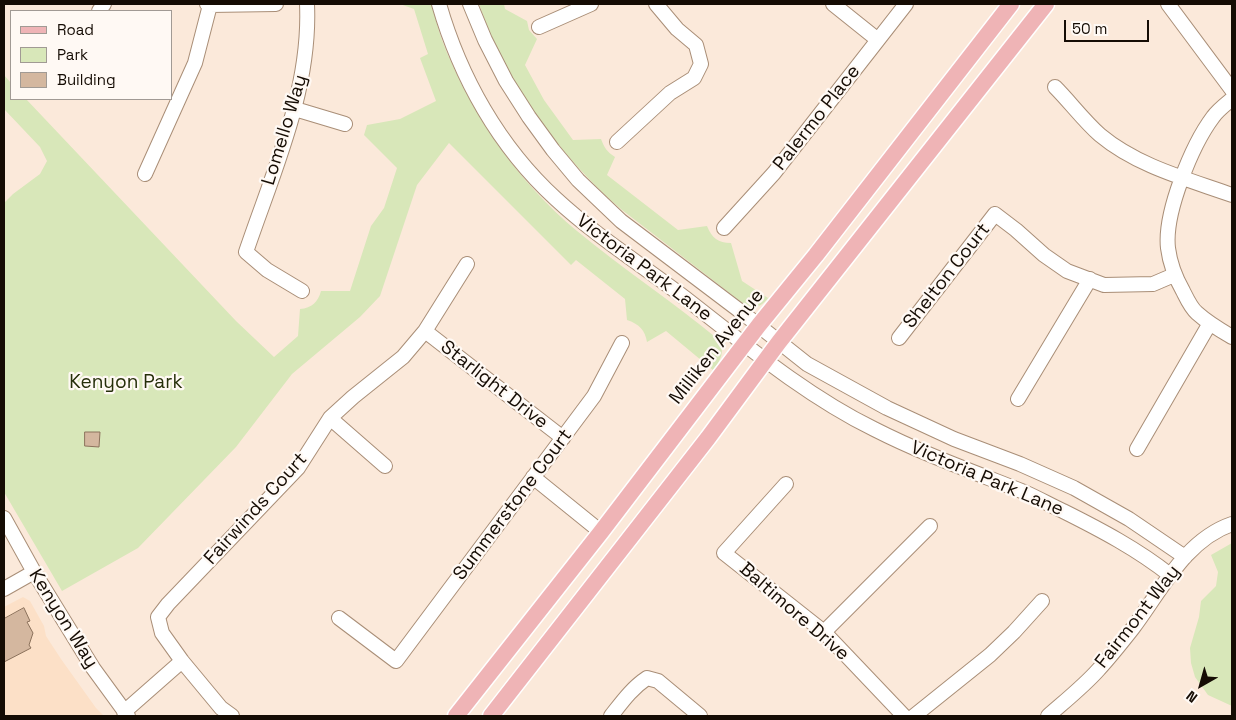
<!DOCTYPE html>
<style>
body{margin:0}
#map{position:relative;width:1236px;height:720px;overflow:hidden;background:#fbe9da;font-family:"Space Grotesk",sans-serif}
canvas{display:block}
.frame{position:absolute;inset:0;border:5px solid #150c04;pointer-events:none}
.legend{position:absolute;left:10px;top:10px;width:162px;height:90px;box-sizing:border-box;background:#fff9f4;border:1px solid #a19a94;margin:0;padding:6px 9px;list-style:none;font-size:15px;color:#150c04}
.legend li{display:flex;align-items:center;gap:10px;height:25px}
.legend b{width:25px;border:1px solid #a19a94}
.north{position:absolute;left:1176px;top:660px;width:50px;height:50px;-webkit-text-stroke:4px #fff9f4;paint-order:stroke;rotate:218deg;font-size:14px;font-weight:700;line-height:20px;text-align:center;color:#150c04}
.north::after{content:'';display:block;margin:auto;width:18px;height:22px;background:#150c04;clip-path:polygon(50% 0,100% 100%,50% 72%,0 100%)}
.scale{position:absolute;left:1064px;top:20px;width:85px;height:22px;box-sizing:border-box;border:2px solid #150c04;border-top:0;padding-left:6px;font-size:15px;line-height:18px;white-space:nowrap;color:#150c04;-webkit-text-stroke:4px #fff9f4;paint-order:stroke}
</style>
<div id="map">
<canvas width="1236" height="720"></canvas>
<div class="frame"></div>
<ul class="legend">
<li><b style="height:6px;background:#efb4b6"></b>Road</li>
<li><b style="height:14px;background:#d8e7b9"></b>Park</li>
<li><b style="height:14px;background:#d4b79f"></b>Building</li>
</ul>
<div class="north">N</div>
<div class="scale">50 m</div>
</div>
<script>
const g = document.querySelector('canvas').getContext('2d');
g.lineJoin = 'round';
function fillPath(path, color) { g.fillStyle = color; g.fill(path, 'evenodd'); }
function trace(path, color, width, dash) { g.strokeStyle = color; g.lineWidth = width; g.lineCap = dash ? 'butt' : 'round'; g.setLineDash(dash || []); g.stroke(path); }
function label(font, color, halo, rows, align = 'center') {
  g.font = font + ' "Space Grotesk",sans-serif'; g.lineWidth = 4.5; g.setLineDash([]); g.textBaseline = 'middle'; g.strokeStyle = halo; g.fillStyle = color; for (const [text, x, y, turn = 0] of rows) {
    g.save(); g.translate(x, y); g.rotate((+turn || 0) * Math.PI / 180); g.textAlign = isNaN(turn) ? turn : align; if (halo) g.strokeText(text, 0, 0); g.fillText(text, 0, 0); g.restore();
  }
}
fillPath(new Path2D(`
 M23,597L30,601L44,626L46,636L61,659L96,708L104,716H4V607Z`), '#fce0c7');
fillPath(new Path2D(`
 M400,4H432C435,16 438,29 442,40C470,113 517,181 577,231C623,269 673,302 719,340C725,352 721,360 713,370L666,331L647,342C645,330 639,324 627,320L625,299L576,260L571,265L449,143L417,185L380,296L360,317L292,374L236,447L138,548L62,591L4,492V203L13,194L40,174L47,161L40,147L4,109V75L11,83V99H26L236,321L274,357L298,336L300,309C312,308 318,302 321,291H350L371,226L384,208L397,168L364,135L367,125L400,119L436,101L420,58L428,54L414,9Z
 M479,4H504L505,9L527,21L529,30L537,39L525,65L544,100L573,140L601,139C604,147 607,152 615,157L607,175L678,230L707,226C712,238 718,243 731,243L742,281L768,298C761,307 755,309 745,305C714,281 683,257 652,233C642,225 632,218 622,210C561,158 505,81 479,4Z
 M1232,543V706L1208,695L1195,677L1191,663L1190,648L1199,617L1201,601L1216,586L1218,572L1211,555Z`), '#d8e7b9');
const building = new Path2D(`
 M85,432H100L99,447L85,446Z
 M24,608L30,621L27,622L33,633L29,645L31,648L4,662V619Z`);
fillPath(building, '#d4b79f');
trace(building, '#8c725c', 1);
const minor = new Path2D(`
 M207,4L210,5L276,4
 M439,4C460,77 499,147 556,199C597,237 645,267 689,301C748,347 807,396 874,429C923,454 974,472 1024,492C1038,498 1050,505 1063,511C1101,530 1137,549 1170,575
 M470,4L485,40L506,81L529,117L553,150L578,180L621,221L744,314L807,364L887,408L954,439L1020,464L1074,488L1129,519L1185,557
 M833,4L878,40
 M1168,4L1232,90
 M99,11L104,4
 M539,27L591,4
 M1055,87C1070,102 1084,121 1100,135C1137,166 1187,179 1232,195
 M1232,99C1226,104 1218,110 1213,117C1192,145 1164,213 1168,248C1170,264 1175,277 1183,291C1187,299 1191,308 1197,313C1208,323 1220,330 1232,337
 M295,109L345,124
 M617,142L670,93L694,78L701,64L696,45L677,29L656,4
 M145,174L195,63L210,5
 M724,228L774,173L906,4
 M302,291L267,270L246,252C273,172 311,90 307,4
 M425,331L563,438
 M899,338L995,214L1016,230L1044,255L1067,271L1104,285L1153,284L1174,275
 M1018,399L1090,279
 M330,418L385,466
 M1137,449L1210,323
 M533,477L601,532
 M786,484L724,553L824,632L904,716
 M4,518L34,572L93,668L128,716
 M4,589L34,572
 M339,618L396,661L594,396L622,343
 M824,632L930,526
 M124,712L182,661
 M232,716L221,708L182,661L162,633L158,617L168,604L298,468L330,418L353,397L403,357L425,331L467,264
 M611,716C622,702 632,688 647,678L658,681L700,716
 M914,716L990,655L1014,632L1042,601
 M1048,716C1065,701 1084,686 1099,669C1111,656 1122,642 1133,628C1161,591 1185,540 1232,524`);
const major = new Path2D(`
 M456,716L601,532L759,325L816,255L1011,4
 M491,716L708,438L779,342L1046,4`);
trace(minor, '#a98e77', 16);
trace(major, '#fff', 19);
trace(minor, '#fff', 14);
trace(major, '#efb4b6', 16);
label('19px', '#150c04', '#fff9f4', [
 ["Palermo Place",817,118,-52],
 ["Lomello Way",285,130,-73],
 ["Victoria Park Lane",644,268,37],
 ["Shelton Court",947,276,-52],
 ["Milliken Avenue",717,347,-52],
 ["Starlight Drive",494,385,38],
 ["Victoria Park Lane",987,479,23],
 ["Summerstone Court",513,505,-53],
 ["Fairwinds Court",256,509,-48],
 ["Baltimore Drive",794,612,41],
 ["Fairmont Way",1138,617,-52],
 ["Kenyon Way",63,619,58]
]);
label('19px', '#262f0a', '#fff9f4', [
 ["Kenyon Park",126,383]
]);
</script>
